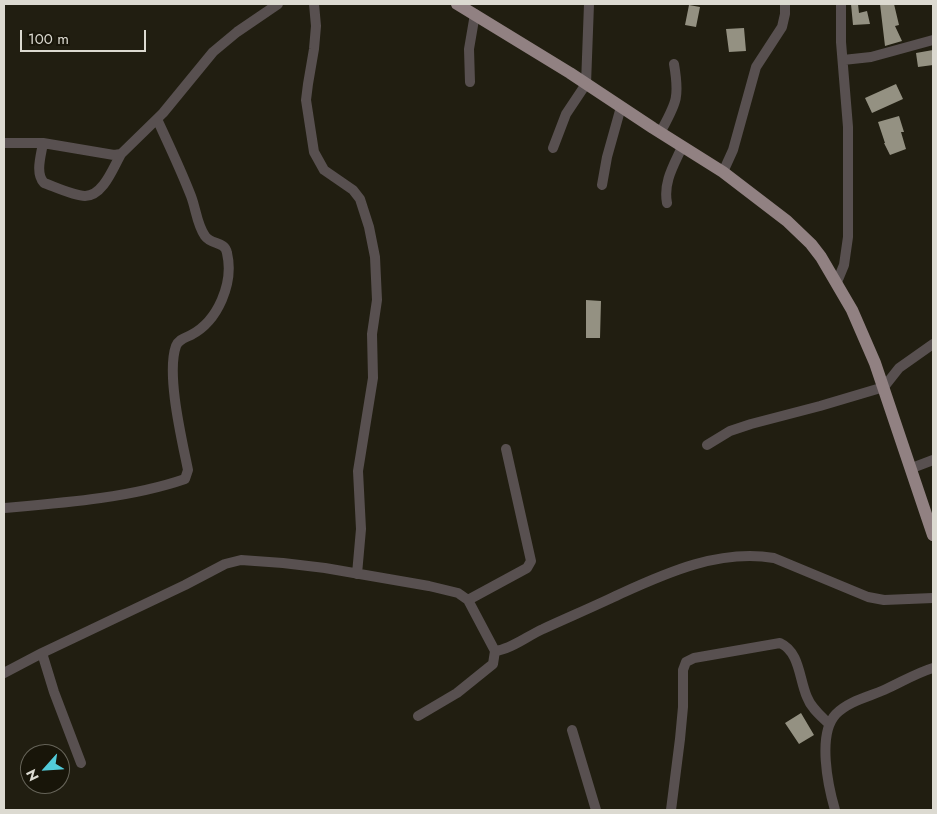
<!DOCTYPE html>
<style>
body{margin:0}
#map{position:relative;width:937px;height:814px;overflow:hidden;background:#211e11;font-family:Jost,sans-serif}
canvas{display:block}
.frame{position:absolute;inset:0;border:5px solid #dcdad1;pointer-events:none}
.north{position:absolute;left:20px;top:744px;width:50px;height:50px;box-sizing:border-box;background:#181509;border:1px solid #666459;border-radius:50%;rotate:244deg;font-size:14px;font-weight:700;line-height:20px;text-align:center;color:#dcdad1}
.north::after{content:'';display:block;margin:auto;width:18px;height:22px;background:#52cbda;clip-path:polygon(50% 0,100% 100%,50% 72%,0 100%)}
.scale{position:absolute;left:20px;top:30px;width:126px;height:22px;box-sizing:border-box;border:2px solid #dcdad1;border-top:0;padding-left:6px;font-size:15px;line-height:18px;white-space:nowrap;color:#dcdad1;-webkit-text-stroke:4px #181509;paint-order:stroke}
</style>
<div id="map">
<canvas width="937" height="814"></canvas>
<div class="frame"></div>
<div class="north">N</div>
<div class="scale">100 m</div>
</div>
<script>
const g = document.querySelector('canvas').getContext('2d');
g.lineJoin = 'round';
function fillPath(path, color) { g.fillStyle = color; g.fill(path, 'evenodd'); }
function trace(path, color, width, dash) { g.strokeStyle = color; g.lineWidth = width; g.lineCap = dash ? 'butt' : 'round'; g.setLineDash(dash || []); g.stroke(path); }
fillPath(new Path2D(`
 M851,4H858L859,13L867,11L870,24L853,25Z
 M880,4H894L899,25L895,26L902,41L885,46Z
 M689,5L700,7L696,27L685,25Z
 M744,28L746,51L729,52L726,29Z
 M933,50V65L918,67L916,53Z
 M896,84L903,99L872,113L865,98Z
 M899,116L904,132H901L906,149L890,155L884,143H885L878,122Z
 M586,300L601,301L600,338H586Z
 M801,713L814,735L799,744L785,723Z`), '#949182');
trace(new Path2D(`
 M314,4L316,26L314,49L308,84L306,100L314,152L324,170L353,190L360,199L369,227L375,257L377,300L372,334L373,378L358,471L361,529L357,574
 M843,60L871,57L933,40
 M470,82L469,49L475,14
 M660,133C676,103 680,99 674,64
 M4,143H43L114,155L121,154L163,113L213,52L237,32L278,4
 M43,143C41,156 35,173 44,183C55,187 74,196 85,196C103,196 113,168 121,154
 M553,148L566,114L586,84L589,4
 M723,172L733,150L756,67L782,27L785,14V4
 M602,185L607,157L621,107
 M667,203C663,182 674,165 682,147
 M837,282L844,265L848,237V127L841,42V4
 M707,445L730,431L751,424L820,406L884,387L899,368L933,344
 M912,468L933,460
 M4,508C62,503 130,498 185,479L188,470C182,440 166,374 176,346C179,339 185,338 191,335C218,321 234,283 227,253C225,241 211,245 205,236C197,225 196,209 191,196C181,170 169,145 157,119
 M468,600L527,568L531,561L506,449
 M495,651C510,650 529,635 543,629C569,617 595,606 620,594C668,572 720,549 774,558L868,597L884,600L933,598
 M42,653L54,692L81,763
 M4,673L42,653L185,585L225,564L241,560L283,563L325,568L429,586L458,593L468,600L495,651L493,664L457,693L418,716
 M572,730L596,810
 M671,810L680,739L683,707V670L686,662L694,658L780,643C800,652 799,679 807,697C811,708 821,716 829,724
 M835,810C828,786 817,734 836,714C849,701 868,697 884,690C900,683 916,673 933,668`), '#585050', 10);
trace(new Path2D(`
 M457,4L570,73L653,128L723,172L787,221L811,244L821,257L852,310L875,363L933,535`), '#918182', 12);
</script>
